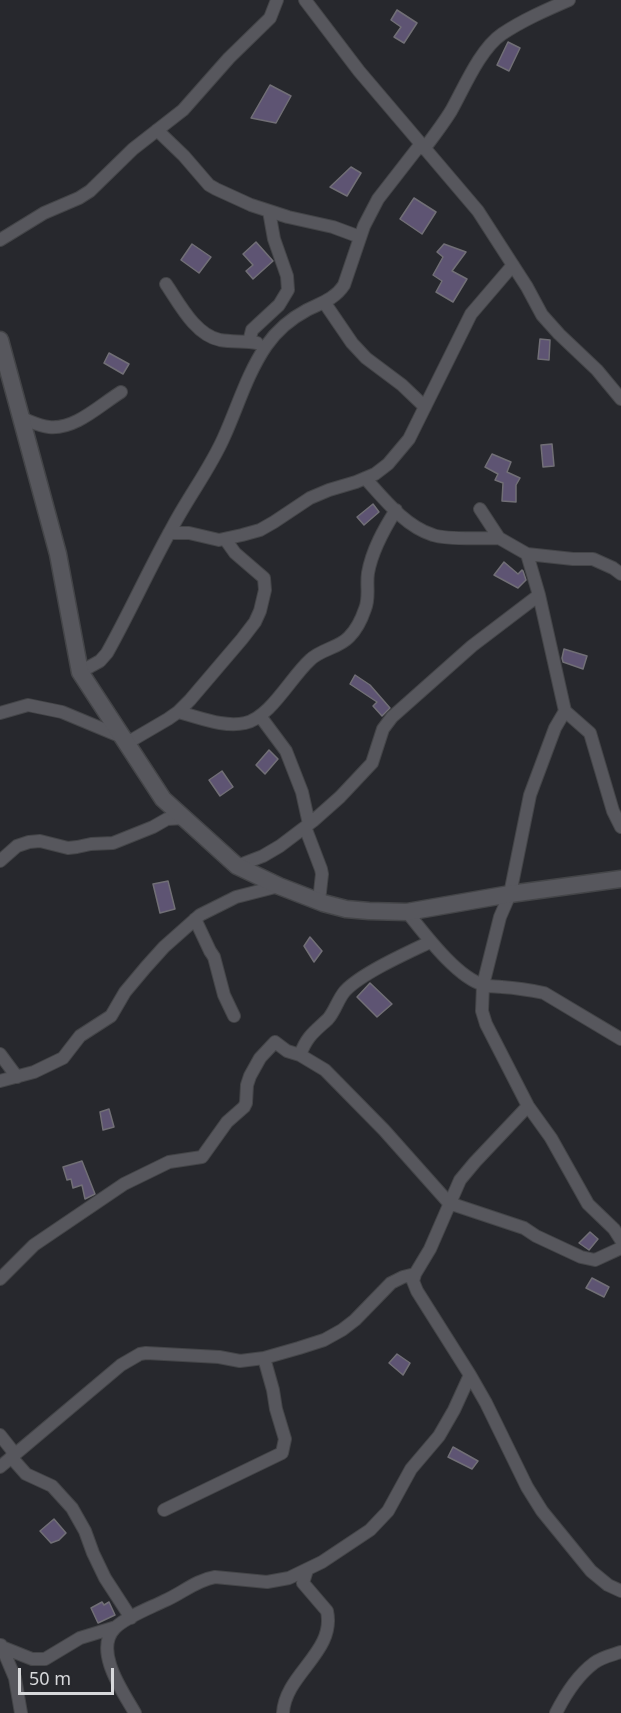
<!DOCTYPE html>
<style>
body{margin:0}
#map{position:relative;width:621px;height:1713px;overflow:hidden;background:#27282d;font-family:"Noto Sans",sans-serif}
canvas{display:block}
.scale{position:absolute;left:18px;top:1668px;width:96px;height:27px;box-sizing:border-box;border:3px solid #d7d8db;border-top:0;padding-left:8px;font-size:18px;line-height:21px;white-space:nowrap;color:#d7d8db;-webkit-text-stroke:4px #27282d;paint-order:stroke}
</style>
<div id="map">
<canvas width="621" height="1713"></canvas>
<div class="scale">50 m</div>
</div>
<script>
const g = document.querySelector('canvas').getContext('2d');
g.lineJoin = 'round';
function fillPath(path, color) { g.fillStyle = color; g.fill(path, 'evenodd'); }
function trace(path, color, width, dash) { g.strokeStyle = color; g.lineWidth = width; g.lineCap = dash ? 'butt' : 'round'; g.setLineDash(dash || []); g.stroke(path); }
const building = new Path2D(`
 M397,10L417,23L404,43L394,37L401,27L391,20Z
 M508,42L520,48L509,71L497,65Z
 M270,85L291,96L276,123L251,118Z
 M351,167L361,173L347,196L330,187Z
 M414,198L436,212L422,234L400,219Z
 M256,242L273,261L253,279L246,271L253,265L243,254Z
 M192,244L211,257L199,273L181,260Z
 M444,244L466,252L452,271L467,279L453,302L436,292L442,281L433,275L443,257L437,252Z
 M540,339L550,340L549,360L538,359Z
 M109,353L129,364L123,374L104,363Z
 M552,444L554,466L543,467L541,445Z
 M492,454L511,462L507,472L520,478L516,485V502L502,501L503,483L495,480L498,474L485,467Z
 M373,504L379,512L364,525L357,517Z
 M504,562L518,574L522,570L523,571L526,580L518,588L494,575Z
 M564,649L587,656L583,669L563,662L562,658Z
 M355,675L370,685L390,708L382,716L373,706L377,702L350,684Z
 M269,750L278,759L265,774L256,765Z
 M222,771L233,787L220,796L209,780Z
 M168,881L175,909L160,913L153,884Z
 M310,937L322,951L314,962L304,946Z
 M370,983L392,1004L377,1017L357,997Z
 M109,1109L114,1127L103,1130L100,1112Z
 M82,1161L95,1194L85,1199L82,1185L73,1188L71,1179L67,1180L63,1167Z
 M590,1232L598,1239L589,1250L579,1243Z
 M592,1278L609,1287L604,1297L586,1288Z
 M397,1354L410,1363L403,1375L389,1363Z
 M453,1447L478,1461L472,1469L448,1457Z
 M54,1519L66,1533L59,1540L51,1543L40,1531Z
 M102,1602L104,1605L109,1602L115,1615L98,1623L91,1608Z`);
fillPath(building, '#5e5473');
trace(building, '#716f76', 1.5);
const street = new Path2D(`
 M305,0L359,71L478,211L527,287L542,315L559,334L597,370L621,399
 M157,130L184,156L209,185L216,189L251,205L288,217L333,227L360,237
 M424,149C433,137 443,124 451,111C464,88 480,49 502,34C523,20 546,10 569,0
 M0,240L44,213L79,198L90,191L133,149L183,110L229,58L270,18L277,0
 M166,284C179,303 195,335 220,340C232,342 245,341 257,343
 M324,302L352,343L366,358L402,385L425,407
 M249,342L252,330L279,305L288,290L287,276L274,239L269,211
 M21,418C30,421 39,426 49,427C75,430 100,405 121,392
 M365,478C384,499 405,526 433,535C447,540 482,538 499,538
 M480,509L499,538L527,554L573,559H593L613,568L621,574
 M169,533H189L219,540L242,535L260,530L274,522L310,498L329,490L356,482L375,474L388,464L409,439L471,314L513,265
 M527,554L539,595L565,711L555,728L530,795L510,894L500,917L483,985L482,1011L486,1024L528,1106L551,1138L588,1204L614,1229L621,1240
 M80,672L100,661L107,653C130,612 149,569 172,528C188,497 210,469 224,437C238,406 247,374 266,346C277,330 290,319 307,310C321,303 335,299 344,285L364,226L378,199L420,145
 M565,711L590,733L613,811L621,827
 M178,712C199,717 224,728 245,723C270,718 291,677 310,660C321,649 339,648 349,637C356,630 362,618 365,609C370,597 366,586 368,573C372,550 384,529 396,510
 M0,713L28,705L62,712L122,737
 M260,716L286,751L302,792L309,824
 M127,743L168,719L178,712L190,700L242,639L255,622L260,611L265,590L264,578L235,553L225,539
 M305,827L321,869L322,874L319,901
 M0,861L17,846L29,842L40,841L68,848L77,847L91,844L113,843L153,827L167,819L184,818
 M237,866L263,856L280,846L313,821L340,797L372,763L383,729L392,717L472,646L539,595
 M407,912C424,933 457,978 484,985C490,987 497,986 502,987C517,988 530,990 544,993L621,1039
 M195,919L210,951L214,957L224,995L234,1016
 M0,1054L17,1077
 M300,1055C307,1036 314,1032 328,1019C335,1011 338,999 345,991C362,973 407,953 430,942
 M0,1081L34,1072L63,1058L80,1036L111,1016L125,992L146,967L164,947L200,915L236,897L279,886
 M528,1106L475,1162L460,1180L430,1249L415,1274L413,1281L417,1291L470,1375L486,1403L527,1487L542,1511L591,1571L608,1585L621,1591
 M0,1279L34,1245L124,1184L169,1162L202,1157L227,1122L244,1107L246,1103L247,1085L250,1076L260,1058L275,1042L287,1051L300,1055L325,1070L384,1130L449,1203L524,1228L536,1236L581,1257L595,1260L621,1248
 M0,1435L15,1454
 M11,1457L26,1474L52,1486L72,1508L85,1531L93,1553L105,1578L131,1618
 M0,1467L121,1365L140,1354L146,1353L219,1357L240,1361L264,1358L299,1348L324,1340L342,1330L355,1320L391,1283L403,1277L415,1274
 M164,1510L282,1453L285,1439L276,1409L273,1390L264,1358
 M1,1645L15,1678L21,1713
 M2,1647L32,1659H45L80,1638L116,1627
 M135,1713C123,1692 93,1650 115,1628C126,1617 150,1608 164,1601C181,1594 196,1580 215,1577L267,1582L289,1578L322,1562L370,1530L388,1511L411,1469L439,1436L454,1410L470,1375
 M283,1713C285,1674 336,1652 327,1611L303,1583L307,1570
 M556,1713C565,1695 578,1675 594,1663C602,1657 612,1655 621,1652`);
const secondary = new Path2D(`
 M0,340L58,554L80,672L163,799L237,866L279,886L323,903L346,909L369,911L407,912L510,894L621,879`);
trace(street, '#444548', 14);
trace(secondary, '#444548', 19);
trace(street, '#57575d', 12);
trace(secondary, '#57575d', 16);
</script>
